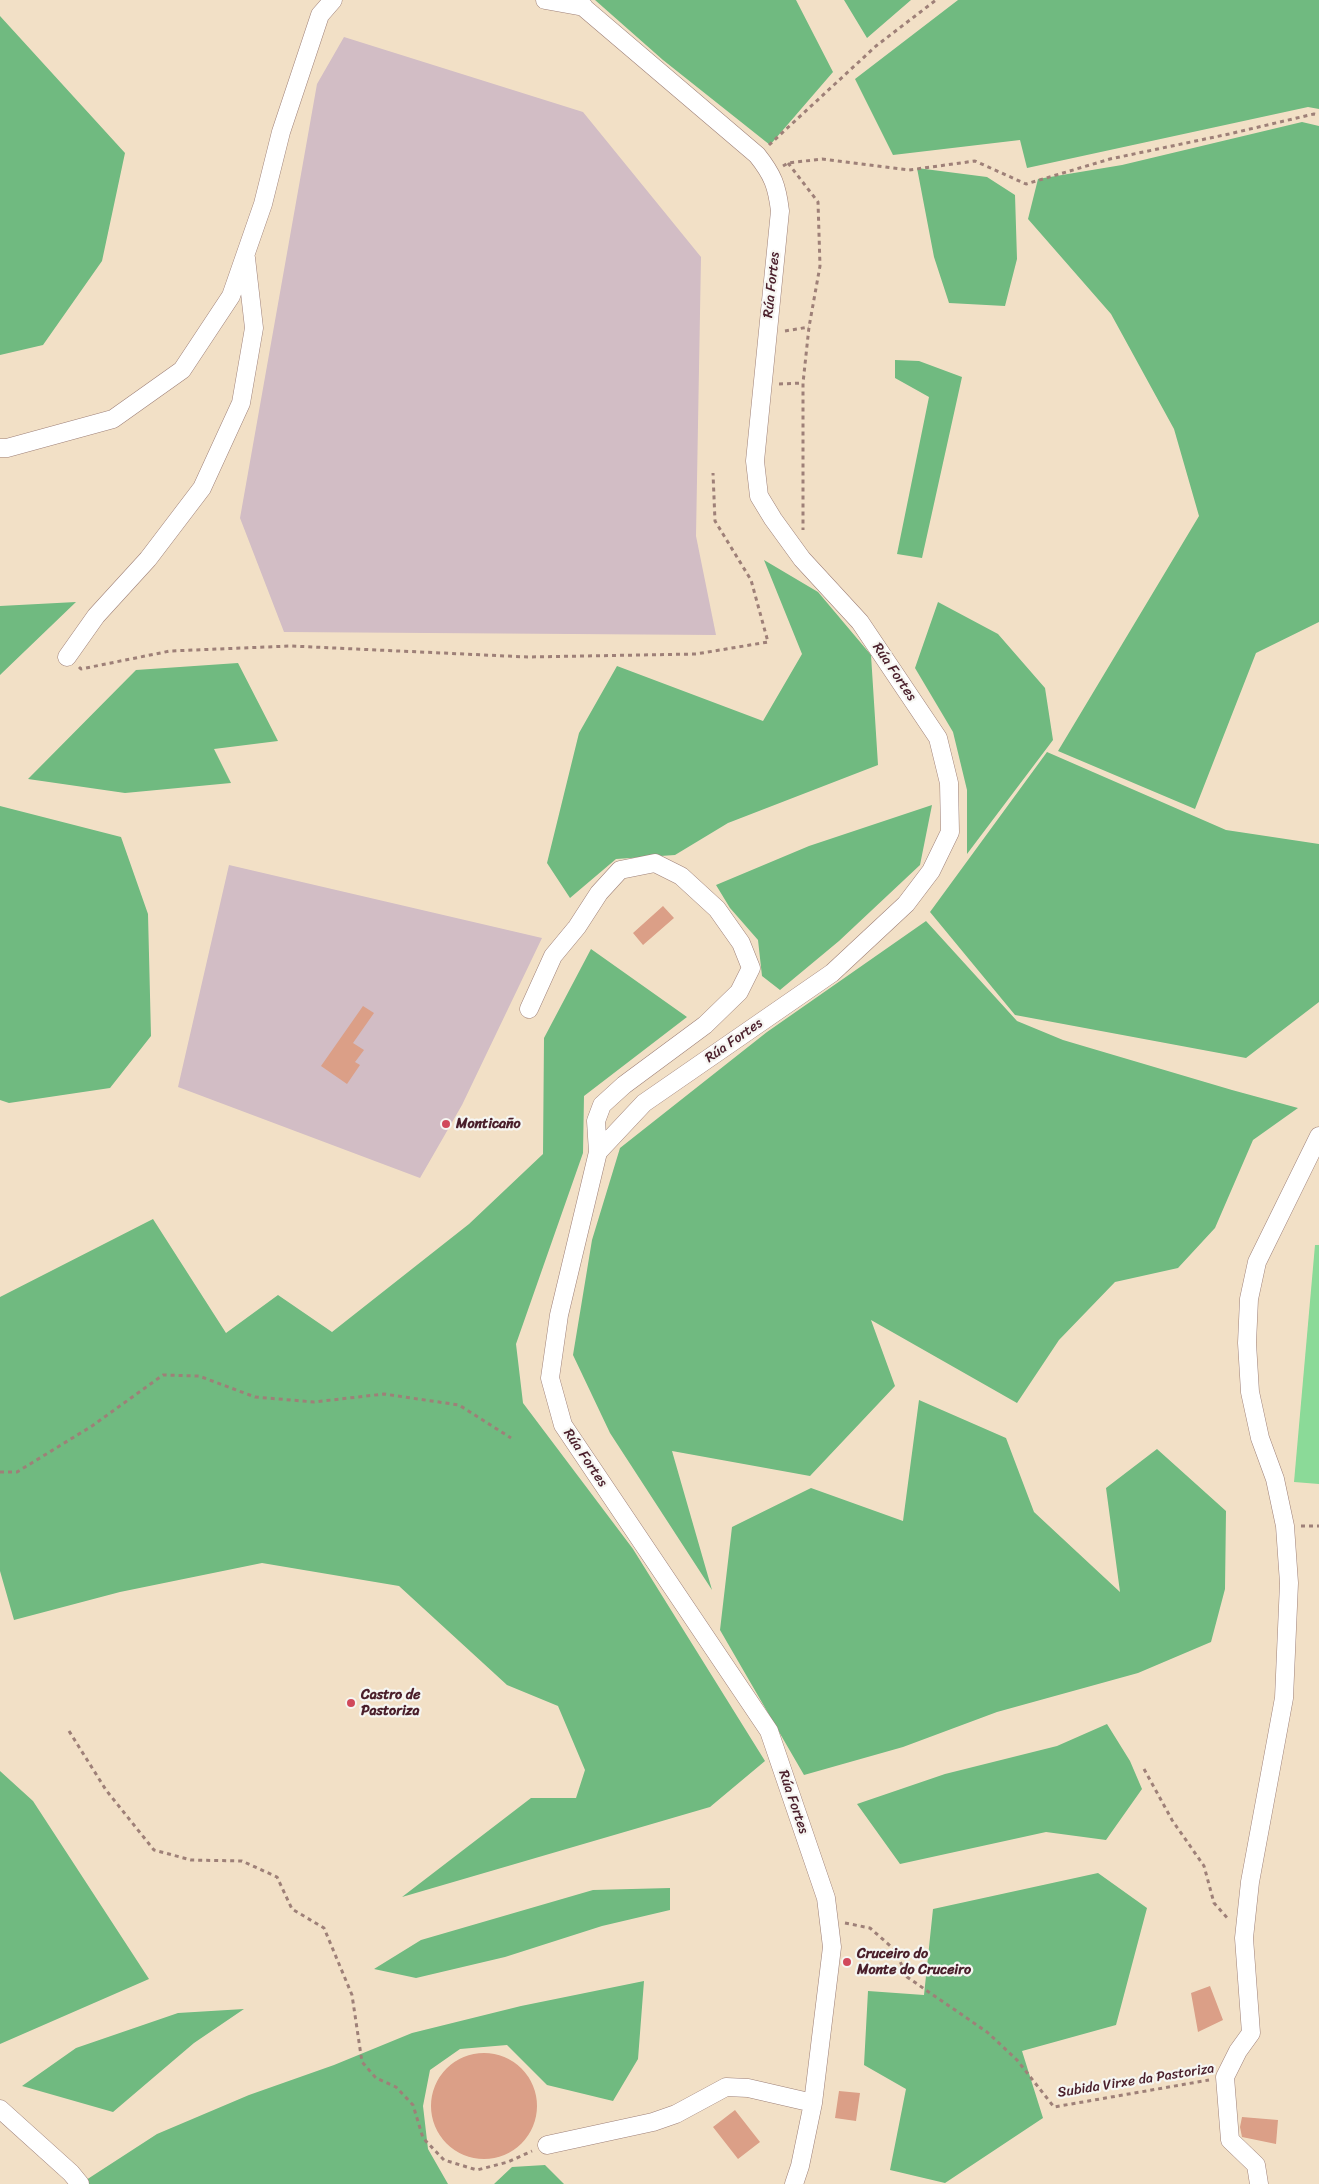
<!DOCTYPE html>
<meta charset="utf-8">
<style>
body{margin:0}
canvas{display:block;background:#f2e0c6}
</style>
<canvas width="1319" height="2184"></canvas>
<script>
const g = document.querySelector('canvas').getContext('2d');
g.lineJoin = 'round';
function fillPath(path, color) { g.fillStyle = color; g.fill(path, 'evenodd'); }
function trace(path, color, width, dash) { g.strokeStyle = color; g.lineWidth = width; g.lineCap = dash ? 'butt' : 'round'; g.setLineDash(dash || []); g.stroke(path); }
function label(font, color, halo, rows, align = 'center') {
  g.font = font + ' Sriracha,sans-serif'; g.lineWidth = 4.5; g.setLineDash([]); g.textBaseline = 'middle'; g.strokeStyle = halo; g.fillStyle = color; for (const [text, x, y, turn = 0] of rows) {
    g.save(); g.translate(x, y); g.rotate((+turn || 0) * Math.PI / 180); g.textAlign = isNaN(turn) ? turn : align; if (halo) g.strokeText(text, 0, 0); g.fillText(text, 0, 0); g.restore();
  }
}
fillPath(new Path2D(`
 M344,37L583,112L701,257L696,536L716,635L284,632L240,518L317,84Z
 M229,865L542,938L462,1105L420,1178L178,1087Z`), '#d2bdc5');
fillPath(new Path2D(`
 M1315,1245H1319V1484L1294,1482Z`), '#8bda98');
fillPath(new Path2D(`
 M595,0H796L833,72L770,145L663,60Z
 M844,0H911L867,38Z
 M958,0H1319V109L1308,107L1027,168L1020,140L893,155L855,79Z
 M0,16L125,153L102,261L43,345L0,355Z
 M1302,122L1319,126V622L1256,653L1195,809L1058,751L1199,516L1174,429L1111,314L1028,219L1038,179L1122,165Z
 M917,168L987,177L1015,195L1017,259L1005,306L949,303L934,257Z
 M895,360L919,361L962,377L922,558L897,554L929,397L895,378Z
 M764,560L818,592L871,655L878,765L728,823L675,855L616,859L570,898L547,863L579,733L617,666L763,721L802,654Z
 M76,602L0,675V606Z
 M938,602L998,634L1045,688L1053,740L967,854V790L953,732L915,668Z
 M238,663L278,741L214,749L231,783L125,793L28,779L136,670Z
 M1047,752L1226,830L1319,844V1002L1246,1058L1015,1015L930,912Z
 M932,805L920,865L839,941L780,990L762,976L758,940L730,908L716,885L809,846Z
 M0,806L121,837L148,914L151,1036L110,1088L9,1103L0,1100Z
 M926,921L1017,1021L1063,1040L1232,1090L1298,1108L1253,1140L1215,1228L1178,1268L1115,1282L1059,1340L1017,1403L871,1320L895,1386L810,1476L672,1451L712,1590L610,1433L573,1355L592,1240L620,1148L767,1032Z
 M591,949L687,1017L584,1096L583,1153L516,1344L523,1403L633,1549L765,1761L710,1807L402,1897L531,1798H576L585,1770L558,1706L507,1685L399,1586L262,1563L120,1592L14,1620L0,1571V1297L153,1219L226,1333L278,1295L332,1332L469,1224L543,1154L544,1038Z
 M919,1400L1006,1438L1034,1512L1120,1592L1106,1488L1157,1449L1226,1511L1225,1589L1211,1642L1138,1673L997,1712L903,1747L804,1775L720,1630L732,1527L811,1488L903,1521Z
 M1107,1724L1130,1761L1142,1789L1106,1840L1046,1832L900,1864L857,1804L945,1774L1057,1746Z
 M0,1771L33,1801L149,1979L0,2044Z
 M1098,1873L1147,1908L1116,2025L1022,2051L1043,2118L945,2183L890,2170L906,2089L864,2065L868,1991L924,1995L933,1909Z
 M670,1888V1910L602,1926L505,1957L416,1978L374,1969L421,1940L593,1890Z
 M644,1981L638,2059L613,2101L547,2085L507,2045L460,2049L430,2070L423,2106L428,2149L448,2184H86L83,2182L157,2134L249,2095L334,2065L412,2033L521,2006Z
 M244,2009L194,2043L113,2112L22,2086L76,2048L178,2013Z
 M545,2165L564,2184H494L512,2167Z`), '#70ba80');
fillPath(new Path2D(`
 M663,906L674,918L643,945L633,933Z
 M363,1006L374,1013L353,1043L364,1050L355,1062L360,1065L347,1084L321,1066Z
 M1210,1986L1223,2020L1198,2032L1191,1993Z
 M431 2106a53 53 0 1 1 106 0a53 53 0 1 1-106 0Z
 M839,2091L860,2093L856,2121L835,2118Z
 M735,2110L760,2142L738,2159L713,2127Z
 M1242,2117L1278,2120L1276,2144L1242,2137L1240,2127Z`), '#db9f87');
const minor = new Path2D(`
 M545,0L584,7
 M575,0L757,155C773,175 777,186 780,211L755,461L759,496L773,519L802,559L860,622L938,738L949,783L950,832L931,871L906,904L832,973L644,1103L598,1152L559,1315L550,1378L563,1425L769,1731L826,1898L832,1947L813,2103L800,2166L794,2184
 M0,448H7L113,419L182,370L231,296L263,204L281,132L320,15L333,0
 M67,657L96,616L148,559L202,488L241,403L254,328L246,258
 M529,1009L553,956L577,927L599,893L620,870L655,863L681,876L717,909L741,943L751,968L739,992L705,1025L624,1085L602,1105L596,1121L598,1152
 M0,2109L71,2173L80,2184
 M547,2145L653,2122L676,2114L726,2087L748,2088L813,2103
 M1259,2184L1256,2165L1230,2140L1225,2077L1238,2051L1251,2033L1244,1938L1250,1882L1284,1698L1289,1583L1285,1526L1275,1479L1260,1438L1250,1392L1247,1343L1249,1299L1257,1262L1319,1136`);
trace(minor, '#9e8078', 19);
trace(new Path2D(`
 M769,145L876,46L936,0
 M788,163L818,202L820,266L809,327L803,383V530
 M783,166L788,163L822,159L909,170L975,161L1026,184L1110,159L1229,134L1314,114L1319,115
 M785,331L809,327
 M779,384L803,383
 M79,667L81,669L170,651L291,646L528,657L696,654L768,642L751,580L715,521L713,473
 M0,1472H17L92,1426L163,1375L199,1376L255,1397L314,1402L384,1394L459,1405L511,1438
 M1301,1526H1319
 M69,1731L106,1790L154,1850L191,1860L242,1861L277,1877L292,1909L324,1928L352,1995L362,2062L376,2078L396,2087L413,2105L423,2138L444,2160L477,2170L508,2162L532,2151
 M1144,1769L1172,1820L1204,1866L1214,1903L1229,1920
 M845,1923L870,1928L895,1950L907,1977L987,2032L1017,2060L1054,2107L1209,2080`), '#9e8078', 3, [4, 4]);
trace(minor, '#fff', 18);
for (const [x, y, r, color] of [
 [446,1124,5,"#d1495b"],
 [351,1703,5,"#d1495b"],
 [847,1962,5,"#d1495b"]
]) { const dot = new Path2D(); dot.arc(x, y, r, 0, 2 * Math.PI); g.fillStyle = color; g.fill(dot); trace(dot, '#f6f6f2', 2); }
label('14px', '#4a1f2b', '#f6f6f2', [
 ["Rúa Fortes",772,285,-84],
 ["Rúa Fortes",894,672,56],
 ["Rúa Fortes",734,1041,-35],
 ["Rúa Fortes",585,1458,56],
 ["Rúa Fortes",793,1802,71],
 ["Subida Virxe da Pastoriza",1136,2081,-9]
]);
label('bold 14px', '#4a1f2b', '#f6f6f2', [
 ["Monticaño",456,1124],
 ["Castro de",361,1695],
 ["Pastoriza",361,1711],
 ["Cruceiro do",857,1954],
 ["Monte do Cruceiro",857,1970]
], 'left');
</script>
